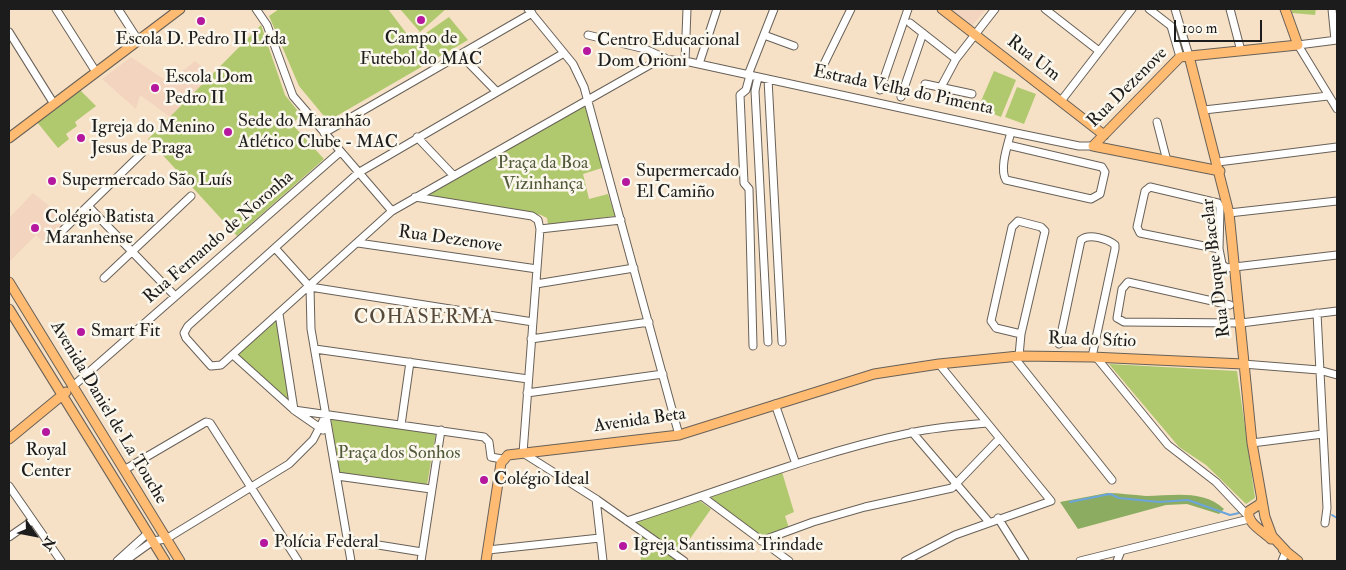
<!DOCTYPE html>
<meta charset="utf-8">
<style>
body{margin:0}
#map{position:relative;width:1346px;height:570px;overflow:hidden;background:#f6e1c7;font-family:"IM FELL Double Pica",serif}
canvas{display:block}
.frame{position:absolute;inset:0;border:10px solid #1c1c1c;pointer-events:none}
.north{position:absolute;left:10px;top:510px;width:50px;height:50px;-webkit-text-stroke:4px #fbf7ec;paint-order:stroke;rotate:123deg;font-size:14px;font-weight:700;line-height:20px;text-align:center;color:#1c1c1c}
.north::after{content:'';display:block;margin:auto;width:18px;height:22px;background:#1c1c1c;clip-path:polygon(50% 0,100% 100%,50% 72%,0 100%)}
.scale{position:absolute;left:1174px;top:20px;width:88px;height:22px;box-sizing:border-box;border:2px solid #1c1c1c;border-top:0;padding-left:6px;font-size:15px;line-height:18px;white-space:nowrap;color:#1c1c1c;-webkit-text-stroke:4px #fbf7ec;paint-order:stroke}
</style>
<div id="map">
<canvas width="1346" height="570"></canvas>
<div class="frame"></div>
<div class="north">N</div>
<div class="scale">100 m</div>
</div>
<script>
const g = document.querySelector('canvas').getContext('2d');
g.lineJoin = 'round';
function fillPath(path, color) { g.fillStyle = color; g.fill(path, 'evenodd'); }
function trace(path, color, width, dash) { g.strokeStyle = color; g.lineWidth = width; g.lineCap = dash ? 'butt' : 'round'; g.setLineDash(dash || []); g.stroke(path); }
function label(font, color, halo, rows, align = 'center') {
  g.font = font + ' "IM FELL Double Pica",serif'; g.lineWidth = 5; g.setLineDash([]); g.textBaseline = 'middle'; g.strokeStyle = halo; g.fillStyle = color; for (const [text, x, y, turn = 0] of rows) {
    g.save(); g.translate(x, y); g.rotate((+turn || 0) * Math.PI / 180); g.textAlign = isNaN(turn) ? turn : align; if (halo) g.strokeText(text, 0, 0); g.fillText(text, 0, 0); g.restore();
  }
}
fillPath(new Path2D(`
 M949,9H986L972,26Z
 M131,57L168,82L195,61L212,75L170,117L140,95L136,109L102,79Z
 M33,193L68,221L45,243L36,235L9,262V218Z`), '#f3d4bf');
fillPath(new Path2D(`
 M279,9H388L413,42L449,17L468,40L328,121L299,86L269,16Z
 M400,9H446L420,32Z
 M1292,9H1316L1315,15L1292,13Z
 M261,25L285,95L301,115L292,124L324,159L237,236L148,139Z
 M994,71L1016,80L1001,117L978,108Z
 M1017,87L1036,94L1024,124L1005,117Z
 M80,90L96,106L75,122L77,126L66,134L69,139L58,148L37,122Z
 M585,102L602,168L583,174L589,199L608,194L615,216L548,225L547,218L541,215L426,196Z
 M276,320L290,401L237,355Z
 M1109,364L1237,371L1255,498L1246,504L1206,465L1179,447Z
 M331,419L436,433L427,485L339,473Z
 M782,472L794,512L785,516L789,528L762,537L709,498Z
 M700,501L711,509L680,553L636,522Z
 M639,531L680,561H641Z`), '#b1c96e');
fillPath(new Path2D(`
 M1107,493C1120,493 1133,495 1146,496C1172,496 1203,489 1224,509L1219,514L1187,504L1166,505L1078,529L1060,502Z`), '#8cad61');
trace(new Path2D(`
 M1070,502L1110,494L1119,498L1159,502L1188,500L1230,515L1239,513
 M1332,515L1337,518`), '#6ba5db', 2);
const minor = new Path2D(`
 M56,9L96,72
 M118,9L138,40
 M256,9L267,25L293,96L392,211
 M528,9L573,64L584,87L679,435
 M1045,9L1099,51
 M1149,9L1171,26L1180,57
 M1175,9L1189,56
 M1230,9L1241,51
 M1332,9L1335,40
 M910,23L956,59
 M9,32L54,104
 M588,35L645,49L665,58
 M764,35L794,46
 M1298,45L1337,109
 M1298,45L1337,40
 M564,53L358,173L188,326L184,333L186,338L211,366L221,365L392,211L660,59L685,61L1011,132L1079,146H1093
 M460,54L496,91
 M685,61L687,9
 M699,64L717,9
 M822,68L851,9
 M748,75L774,9
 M750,75L746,90L740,95L744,183L749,189L753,346
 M758,77L755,91L768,342
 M768,79L782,342
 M925,84L972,94
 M941,87L956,59L995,9
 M880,90L908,9
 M901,97L923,33
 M1061,101L1132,9
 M1204,110L1328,96
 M1157,122L1167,161
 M324,133L532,13
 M417,137L453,175
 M1008,145L1102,167L1105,172L1100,194L1091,199L1006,180C999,169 1008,144 1011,132
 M1218,162L1337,147
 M1150,187L1218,203L1220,207L1219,249L1140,233L1137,227L1145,191Z
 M415,197L532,216L538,220L540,229L523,453L596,499L684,561
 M88,206L175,296
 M1229,213L1337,201
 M540,229L621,220
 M56,237L142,153
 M358,243L537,269
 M275,248L310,287L533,322
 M1219,249L1222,264L1226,268L1337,255
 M104,278L191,196
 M536,284L634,268
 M310,287L311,329L351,561
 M1230,305L1128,282L1122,289L1117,318L1124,322L1241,323L1337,311
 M1317,313L1327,508L1325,523
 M279,314L294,410
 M531,339L649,322
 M1059,344L1081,240C1089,233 1108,239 1115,245V249L1092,357
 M315,349L528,379
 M233,355L294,410L323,430
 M1013,356L1112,480
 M1019,356L1021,334L1045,231L1041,227L1018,221L1012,227L991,321L996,328L1021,334
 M1096,357L1168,445L1216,482L1248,516
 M1243,364L1319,370L1337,375
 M72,387L340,152
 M527,393L663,374
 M775,404L796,464
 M294,410L484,437L489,442L491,457L502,459
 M401,425L410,362
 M912,432L989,522
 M1252,443L1323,434
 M124,470L206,422L210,423L298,561
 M337,476L431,489
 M9,486L61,561
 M703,497L789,561
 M596,499L603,561
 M998,518L1025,561
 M627,521C721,491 814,453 910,433C935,427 961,426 986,423
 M9,537L32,521
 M347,540L422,552
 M761,541L813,522L865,507L952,488L999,439
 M488,550L600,538
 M117,561L148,533
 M125,561L153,541L166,539L289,464L313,440L326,415
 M421,561L441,430
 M905,561L955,535L1051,501L939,364
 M1080,561L1249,519
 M1117,561L1121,551
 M1282,561L1286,551`);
const major = new Path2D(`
 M942,9L1104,135
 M1189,56L1229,213L1252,443L1265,517L1272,536L1286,551
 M9,138L180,9
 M1093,146L1180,57L1298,45L1285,9
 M1093,146L1220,171
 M9,282L180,561
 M9,309L165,561
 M9,439L66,392
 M1262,499L1260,504L1249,511C1246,523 1263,531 1271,539
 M1283,549L1298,561
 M486,561L501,463L508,455L679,435L874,374L939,364L1019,356L1092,357L1243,364`);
trace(minor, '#686158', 9);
trace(major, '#686158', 11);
trace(minor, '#fff', 7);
trace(major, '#ffbb71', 9);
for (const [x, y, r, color] of [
 [421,20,5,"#b5179e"],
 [201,21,5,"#b5179e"],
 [587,51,5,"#b5179e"],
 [155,88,5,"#b5179e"],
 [228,132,5,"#b5179e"],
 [81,138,5,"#b5179e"],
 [52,181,5,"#b5179e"],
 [626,182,5,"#b5179e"],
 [35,228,5,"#b5179e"],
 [81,332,5,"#b5179e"],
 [46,432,5,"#b5179e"],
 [484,480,5,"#b5179e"],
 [264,543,5,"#b5179e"],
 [623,546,5,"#b5179e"]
]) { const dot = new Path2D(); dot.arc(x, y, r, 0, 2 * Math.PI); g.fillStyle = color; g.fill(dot); trace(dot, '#fbf7ec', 2); }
label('18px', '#1c1c1c', '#fbf7ec', [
 ["Campo de",421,39,"center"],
 ["Futebol do MAC",421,60,"center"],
 ["Escola D. Pedro II Ltda",201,40,"center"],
 ["Centro Educacional",597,41],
 ["Dom Orioni",597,62],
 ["Escola Dom",165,78],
 ["Pedro II",165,99],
 ["Sede do Maranhão",238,122],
 ["Atlético Clube - MAC",238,143],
 ["Igreja do Menino",91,128],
 ["Jesus de Praga",91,149],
 ["Supermercado",636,172],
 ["El Camiño",636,193],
 ["Supermercado São Luís",62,181],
 ["Colégio Batista",45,218],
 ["Maranhense",45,239],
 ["Smart Fit",91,332],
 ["Royal",46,451,"center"],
 ["Center",46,472,"center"],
 ["Colégio Ideal",494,480],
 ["Polícia Federal",274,543],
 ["Igreja Santissima Trindade",633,546]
], 'left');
label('18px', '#1c1c1c', '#fbf7ec', [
 ["Rua Um",1033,59,38],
 ["Rua Dezenove",1128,88,-45],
 ["Estrada Velha do Pimenta",903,91,12],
 ["Rua Fernando de Noronha",219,238,-41],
 ["Rua Dezenove",450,240,8],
 ["Rua Duque Bacelar",1217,268,-97],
 ["Rua do Sítio",1092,341,2],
 ["Avenida Daniel de La Touche",108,413,59],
 ["Avenida Beta",640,421,-8]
]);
label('18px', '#505939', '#fbf7ec', [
 ["Praça da Boa",543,164],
 ["Vizinhança",543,185],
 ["Praça dos Sonhos",399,454]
]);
g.letterSpacing = '1px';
label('20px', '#574a3a', '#fbf7ec', [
 ["COHASERMA",424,319]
]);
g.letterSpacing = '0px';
</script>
